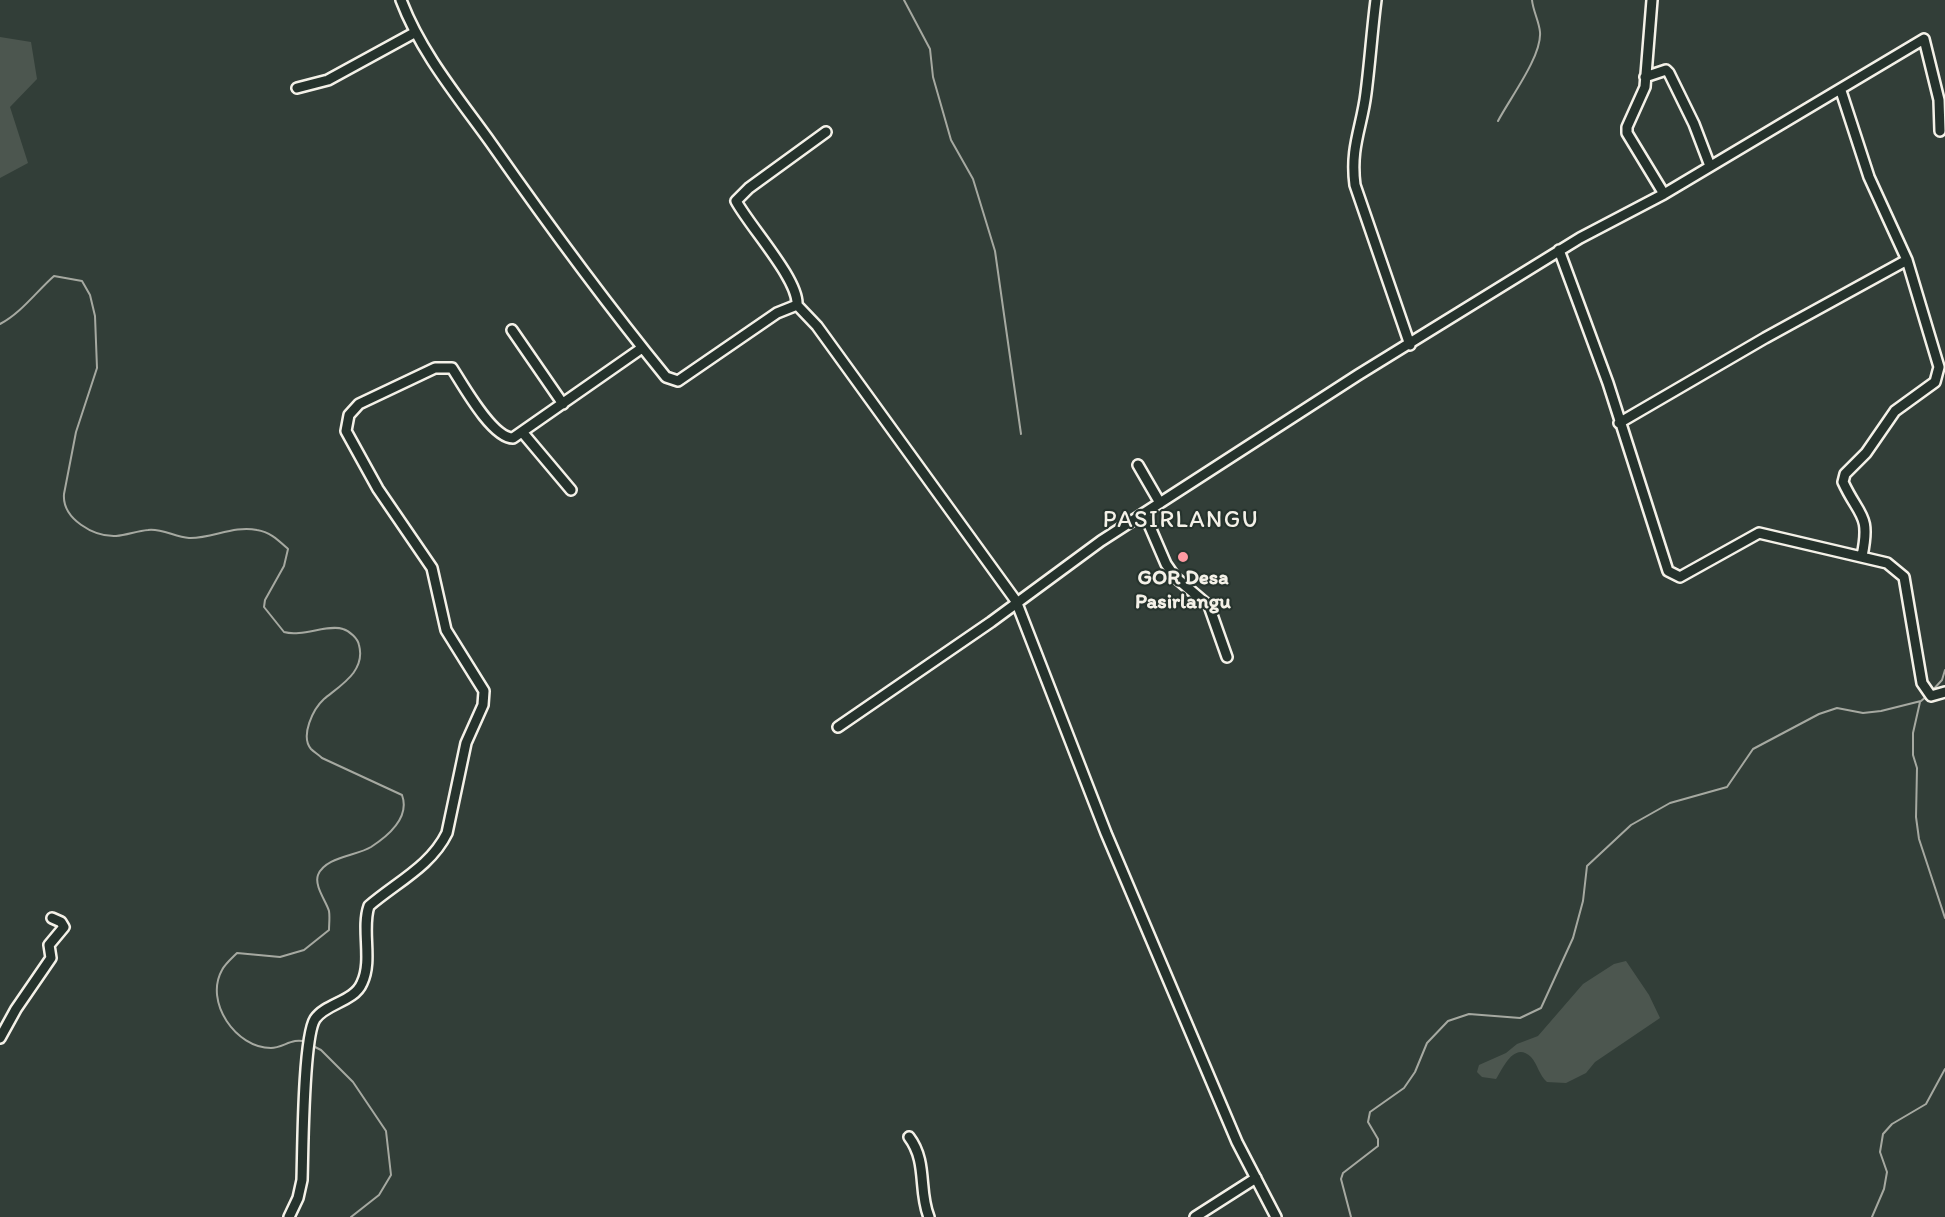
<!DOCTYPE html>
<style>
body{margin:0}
canvas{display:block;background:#323e38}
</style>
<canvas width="1945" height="1217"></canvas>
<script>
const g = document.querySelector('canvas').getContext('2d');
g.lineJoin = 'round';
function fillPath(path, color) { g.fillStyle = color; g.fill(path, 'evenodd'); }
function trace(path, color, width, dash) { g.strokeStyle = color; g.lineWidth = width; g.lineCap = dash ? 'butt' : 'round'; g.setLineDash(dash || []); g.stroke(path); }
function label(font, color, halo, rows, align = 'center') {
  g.font = font + ' Itim,sans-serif'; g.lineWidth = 4.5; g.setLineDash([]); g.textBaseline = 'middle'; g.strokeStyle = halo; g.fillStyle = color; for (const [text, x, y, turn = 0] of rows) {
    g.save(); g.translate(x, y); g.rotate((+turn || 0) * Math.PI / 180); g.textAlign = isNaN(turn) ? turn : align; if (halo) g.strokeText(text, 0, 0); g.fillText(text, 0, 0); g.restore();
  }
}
fillPath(new Path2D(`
 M0,37L31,42L37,79L10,107L28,163L0,178Z
 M1626,961L1649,995L1660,1018L1595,1062L1586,1073L1566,1083L1547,1082C1539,1075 1538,1065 1531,1057C1514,1040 1502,1070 1496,1079L1482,1077L1477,1072L1479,1065L1506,1053L1517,1044L1538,1036L1583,984L1614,964Z`), '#4c564f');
trace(new Path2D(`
 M904,0L930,49L933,77L951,140L973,179L995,251L1021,434
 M1498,121C1510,98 1542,56 1540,32C1539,21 1533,11 1532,0
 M0,324C21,313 36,292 54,276L82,281L90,295L95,316L97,368L76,432L64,494C62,519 94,537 116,536C127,535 137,531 148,530C161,528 175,537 189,538C211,539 234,525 257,530C270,532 278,540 288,549L284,566L265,600L264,607L284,632C302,637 328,624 343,629C350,631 358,639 359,645C366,671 341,685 324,699C313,709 300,736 311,749C314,752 319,755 322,758L402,795C410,817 388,836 371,847C356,856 325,857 318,875C314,886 326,901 329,911C330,917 329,924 329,930L304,950L280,957L237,953C232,958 225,964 222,970C204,1002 236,1048 271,1048C283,1048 293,1037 306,1042
 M1931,692L1942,680L1945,670
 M1920,702L1913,733V755L1917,768L1916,817L1919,839L1945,918
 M311,1045L321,1050L353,1082L386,1131L391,1175L379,1195L351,1217
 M1351,1217L1341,1179L1343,1173L1378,1146V1139L1368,1122L1370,1112L1404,1088L1415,1072L1427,1043L1448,1021L1469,1014L1520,1018L1541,1008L1573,938L1583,901L1587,866L1631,825L1670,803L1727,787L1753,749L1819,714L1837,708L1863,713L1881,711L1921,701L1927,696
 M1872,1217L1884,1189L1887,1172L1880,1152L1883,1134L1892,1124L1926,1104L1945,1069`), '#a6a9a1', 2);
const minor = new Path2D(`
 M401,0C421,53 458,97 491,143C547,223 604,301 666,377L678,381L777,313L797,305L817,326L1016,601L1106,833L1237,1142L1276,1217
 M1376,0C1372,31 1370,62 1366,93C1362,127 1350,147 1355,185L1410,345
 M1652,0L1645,87L1627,127V133L1664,194
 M1645,77L1666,70L1669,73L1694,124L1710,166
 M297,88L328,80L414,33
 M1841,91L1869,177L1907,260L1939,367L1935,382L1895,411L1866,453L1845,474L1843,482C1859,517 1871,513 1862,556
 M1559,250L1608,383L1668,571L1680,577L1759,533L1887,563L1904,577L1922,683L1931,696L1945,692
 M797,305C799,280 750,227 736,201L749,188L826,132
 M512,330L563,404
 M1619,423L1765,338L1907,260
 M523,433L571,490
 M1138,465L1160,503
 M1144,513L1166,564L1175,577L1209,606L1227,657
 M838,727L991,622L1101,541L1358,375L1580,238L1664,194L1924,39L1939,100L1940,131
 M0,1038L16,1009L51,958L49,945L64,927L61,922L52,918
 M909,1137C928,1162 918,1191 929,1217
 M289,1217L298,1198L302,1180C303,1152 303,1038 315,1019C326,1003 354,1002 362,983C373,960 361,929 369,906C397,882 431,866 447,833L466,743L483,705L484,691L446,630L432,568L378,489L346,431L349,415L359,404L435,368H452C463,385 492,438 513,438L642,348
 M1195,1217L1256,1178`);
trace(minor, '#f4f1e8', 14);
trace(minor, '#26332d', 9);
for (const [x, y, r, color] of [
 [1183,557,6,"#ff9aa2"]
]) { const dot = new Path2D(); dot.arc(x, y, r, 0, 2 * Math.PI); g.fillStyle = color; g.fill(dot); trace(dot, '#26332d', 2); }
label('bold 21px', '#f4f1e8', '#26332d', [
 ["GOR Desa",1183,579],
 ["Pasirlangu",1183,603]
]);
g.letterSpacing = '1.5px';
label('24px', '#f4f1e8', '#26332d', [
 ["PASIRLANGU",1181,521]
]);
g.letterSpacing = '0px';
</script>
